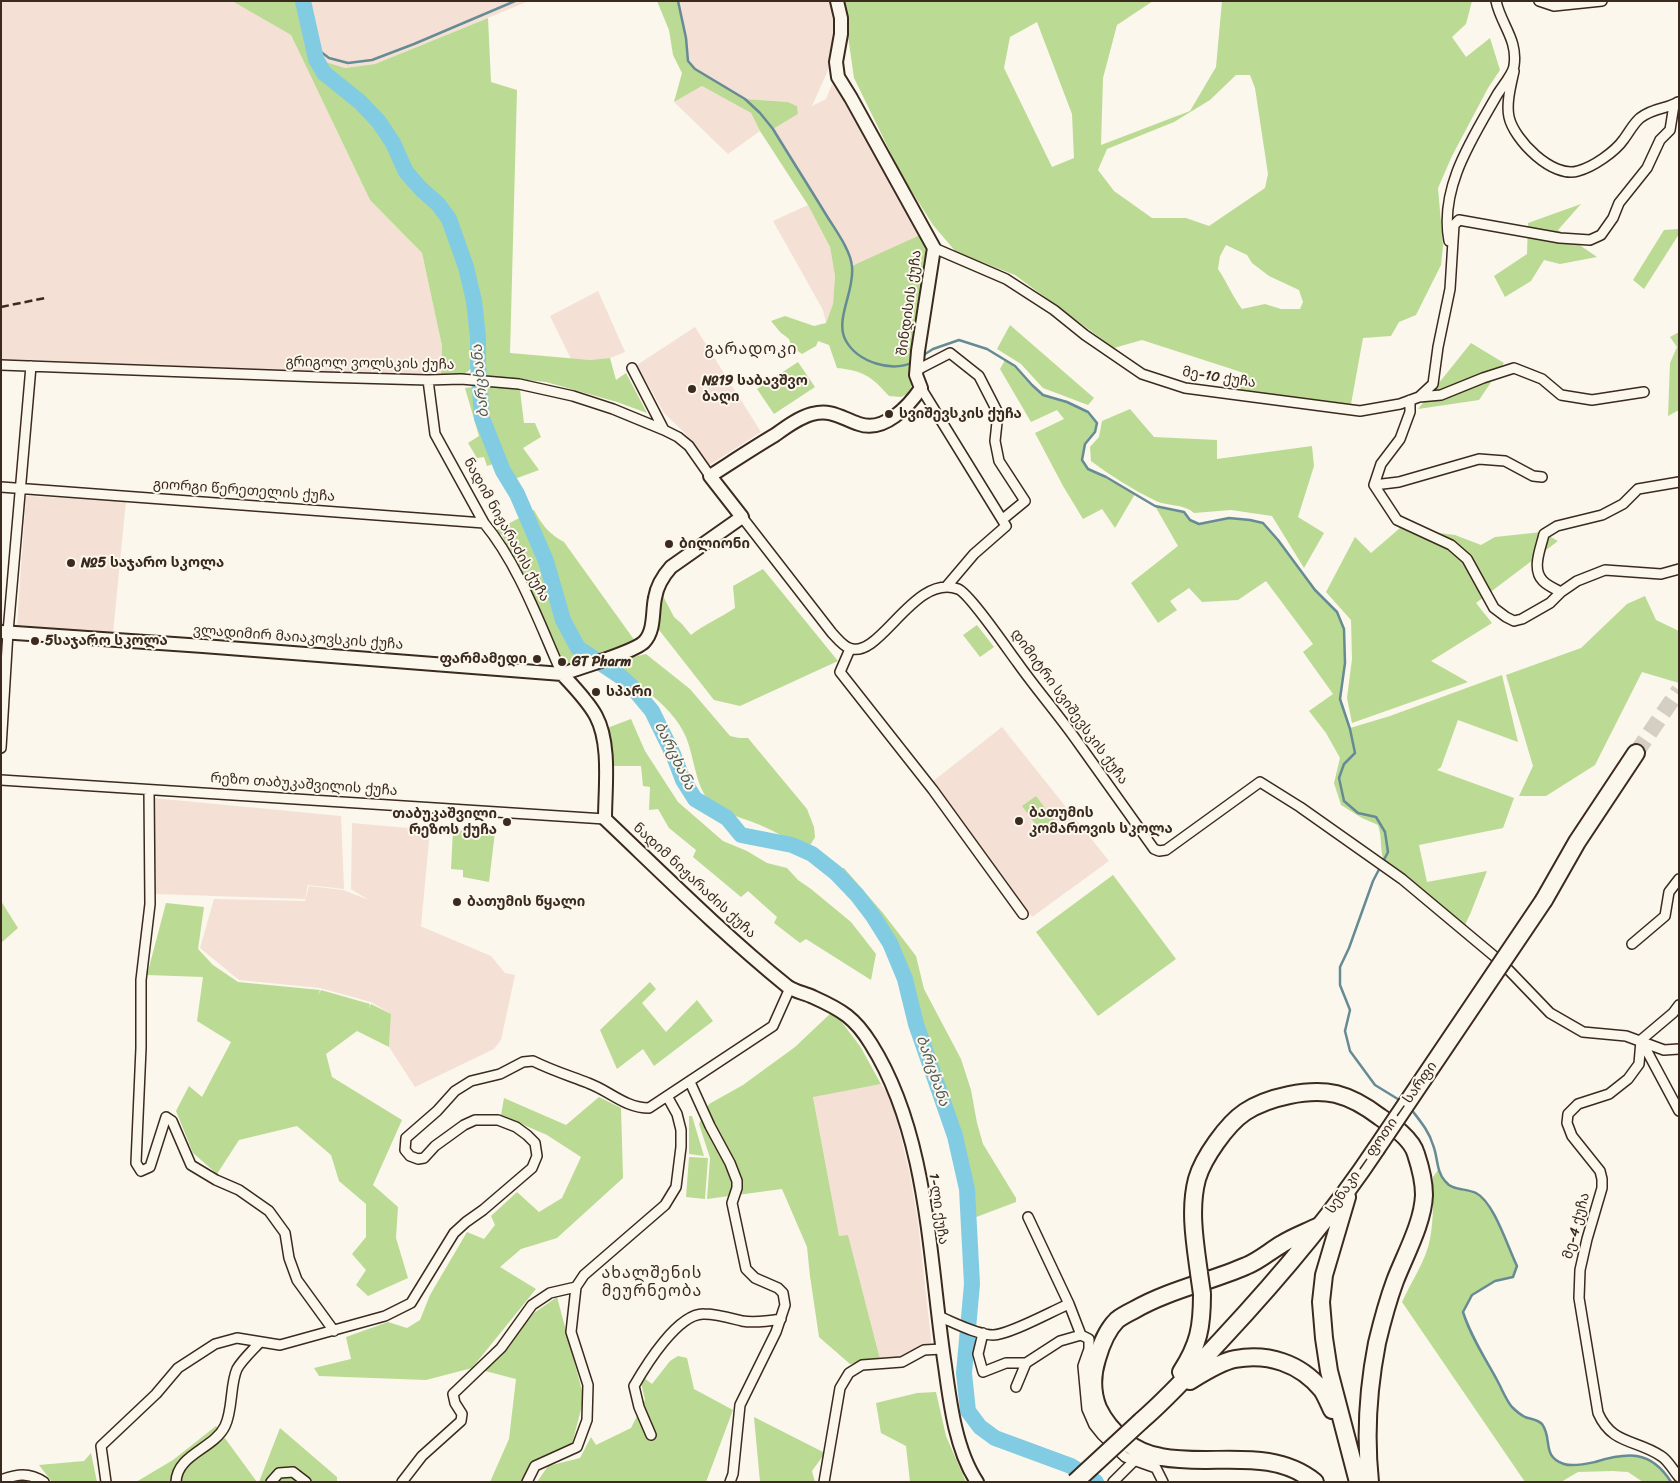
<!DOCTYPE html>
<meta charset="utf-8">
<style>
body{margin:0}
#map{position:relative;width:1680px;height:1483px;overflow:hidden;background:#fbf7ec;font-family:Sriracha,sans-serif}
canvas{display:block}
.frame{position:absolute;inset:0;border:2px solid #3b2a1e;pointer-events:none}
</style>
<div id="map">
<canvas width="1680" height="1483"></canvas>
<div class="frame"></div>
</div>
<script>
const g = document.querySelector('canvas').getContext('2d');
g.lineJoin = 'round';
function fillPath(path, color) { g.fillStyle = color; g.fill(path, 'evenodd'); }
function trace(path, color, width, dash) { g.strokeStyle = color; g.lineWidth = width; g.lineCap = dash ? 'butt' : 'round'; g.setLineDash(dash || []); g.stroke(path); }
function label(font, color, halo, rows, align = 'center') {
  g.font = font + ' Sriracha,"Noto Sans Georgian",sans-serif'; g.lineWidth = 4; g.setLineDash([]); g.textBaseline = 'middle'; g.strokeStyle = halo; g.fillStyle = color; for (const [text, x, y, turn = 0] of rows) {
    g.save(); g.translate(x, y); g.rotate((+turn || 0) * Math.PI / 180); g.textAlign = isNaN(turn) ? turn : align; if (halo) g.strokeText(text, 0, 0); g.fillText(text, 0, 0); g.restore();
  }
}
fillPath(new Path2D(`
 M1,1H232L291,35L370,200L422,253L442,346L441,376L1,359Z
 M303,1H529L375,64L345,68L316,59Z
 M678,1H832L837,21L832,61L812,106L826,99L832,84L839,93L920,235L853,267L844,244L773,129L798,114L797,106L788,102L745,99L695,69L688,61L686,38Z
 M702,86L751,113L760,131L728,154L674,102Z
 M808,205L830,247L835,276L833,304L826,323L823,310L773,221Z
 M598,291L625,352L610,358L590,360L571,359L550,316Z
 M695,327L761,432L708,466L685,433L664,413L637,365Z
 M26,496L126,501L113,633L17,625Z
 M1002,727L1109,861L1032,917L932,782Z
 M153,798L341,816L344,889L308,885L305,899L155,894Z
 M352,823L430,830L421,926L413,923L491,956L505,973L515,975L501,1040L494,1049L415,1087L389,1047L391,1014L371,1002L320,988L239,980L200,948L214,899L305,901L309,886L343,890L369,900L351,889Z
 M881,1084L892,1100L910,1175L918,1222L932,1348L909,1357L887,1361L880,1359L848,1235L839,1237L813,1096Z`), '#f4e0d5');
fillPath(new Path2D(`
 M232,1H303L316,59L345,68L375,64L488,18L491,82L517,90L510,353L590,360L610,358L616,380L626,373L647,413L617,402L546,382L488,376L478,363L462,376H441L442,346L422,253L370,200L291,35Z
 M657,1H678L686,38L688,61L695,69L745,99L788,102L797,106L798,114L773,129L844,244L852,266L920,235L929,253L914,377L909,393L901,397L889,396C871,376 864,371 837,368L829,345L818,341L816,346L802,354L792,347L789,339L780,332L771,321L785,316L814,326L826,323L833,304L835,276L830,247L808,205L760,131L751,113L702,86L674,102L682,73L673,55L669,30Z
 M843,1H1153L1117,25L1103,78L1101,145L1190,111L1216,67L1222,1H1472L1466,24L1452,37L1466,57L1490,38L1500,70L1488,88L1452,156L1438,188L1443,246L1441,265L1416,315L1399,322L1391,336L1363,338L1351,404L1240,390L1244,373L1142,340L1114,348L1015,275L956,252L933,225L902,176L854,78ZM1037,22L1072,114L1074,158L1052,167L1004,68L1010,37ZM1236,75H1250L1255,88L1268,174L1265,188L1209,226L1186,218H1152L1114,191L1098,170L1107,149L1174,122L1210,100ZM1226,245L1247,255L1252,263L1269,276L1299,290L1303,302L1300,309H1281L1265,304L1242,309C1232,296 1227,282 1218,269L1220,256Z
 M1581,204L1558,230L1597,257L1560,264L1544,260L1531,281L1505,297L1494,276L1527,254L1528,223Z
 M1679,229V234L1644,289L1633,280L1664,230Z
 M1010,325L1094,398L1088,405L1043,388L1021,364L997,349Z
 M1679,332V410L1668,416L1670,363L1677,347L1670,337Z
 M1471,343L1504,363L1479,400L1418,409Z
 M1005,360C1020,369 1028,386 1043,395C1047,397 1053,398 1058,399C1075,405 1086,409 1097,423L1095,432L1085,444L1082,460L1088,469L1135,494L1115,528L1102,509L1083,519L1063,486L1035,433L1064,419L1057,410L1031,422L1000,369Z
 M798,362L815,387L774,414L757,389Z
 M483,386L520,390L524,423H535L541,437L523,448L539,470L509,481L499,462L487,466L484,457L477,458L468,443L479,436L465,388Z
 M1130,409L1154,437L1217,440V459L1312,446L1314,466L1298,517L1324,533L1304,568L1272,516L1231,510L1194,513C1183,503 1167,507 1154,500C1132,489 1111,476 1091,461L1090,447L1099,437L1102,421Z
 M1155,506L1184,512L1190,520L1199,524L1229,518L1250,520L1263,523L1278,540L1315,590L1337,612L1344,629L1345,663L1340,699L1350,728L1390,716L1502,675L1518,742L1458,720L1441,767L1437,770L1514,798L1503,828L1419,845L1427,882L1487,871L1471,912L1465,925L1383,859C1380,847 1382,836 1378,825L1362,818L1341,805L1334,783L1340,758L1326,733L1309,711L1333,694L1303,652L1313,644L1266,581L1238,600L1202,602L1189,588L1170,601L1177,610L1158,623L1131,583L1178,546Z
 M534,510C542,525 549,534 564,542L635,641L560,666L502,535L493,532Z
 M1400,528L1455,535L1481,545L1495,537L1542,532L1558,541L1476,603L1492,623L1431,661L1468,682L1352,723L1347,698L1352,659L1351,620L1326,592L1355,537L1371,553Z
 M763,569L838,661L740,706L714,700L656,626L663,596L674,617L682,624L691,635C705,624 720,618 735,608L733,586Z
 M1645,596L1656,620L1679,631V683L1642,672L1595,765L1546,796H1519L1533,766L1506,675L1581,648L1627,604Z
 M977,625L994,647L980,657L963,635Z
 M646,654L690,689L730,736L739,738H748L807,809L814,827L815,837L808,849C792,841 776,832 760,825C745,819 727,814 714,805C695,792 695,756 685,735C671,704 635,683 607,663Z
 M631,719L645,751L678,802L723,841L747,851L767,863L787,868L798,880L811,889L851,922L876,954L871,980L806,939L800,943L774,923L777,917L748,891L741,897L693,857L696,850L669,828L658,809L649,810L650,787L643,786L641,766H609L607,728Z
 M1036,796L1057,824L1043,834L1022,806Z
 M453,830L495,832L489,882L463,877V870L451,869Z
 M844,868L883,913L916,956L924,989L961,1059L971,1090L977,1123L983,1144L1016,1198V1202L971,1219V1193L959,1135L941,1075L895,941L868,905L837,869Z
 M1113,875L1176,959L1098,1016L1036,932Z
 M1,901L18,928L1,943Z
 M166,903L204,907L198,949L213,965L238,982L320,990L318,995L321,990L370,1004L369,1009L371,1004L391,1014L389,1047L357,1031L326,1054L332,1077L402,1120L373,1185L398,1207L396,1238L408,1278L368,1296L356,1285L366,1270L352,1254L366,1237V1204L339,1181L331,1155L297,1126L239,1140L217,1174L193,1153L176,1111L189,1086L202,1097L231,1042L197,1021L203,977L147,975Z
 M650,982L656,989L642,1003L666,1032L697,1000L713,1021L654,1066L643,1049L617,1069L600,1030Z
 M833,1011L860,1046L881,1084L813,1097L839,1236L848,1235L880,1359L850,1364L819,1337L810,1276L807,1247L782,1189L707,1199L710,1158L699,1124L709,1104L743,1085L795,1047Z
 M599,1097L621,1108L623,1178L557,1238L521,1249L500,1267L536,1289L472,1368L426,1380L319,1376L314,1368L351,1359L346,1337L388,1322L407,1328L420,1320L430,1295L467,1232L484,1239L495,1225L491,1216L517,1192L539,1212L562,1198L581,1157L547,1135L501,1115L504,1098L566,1125Z
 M689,1116H692L704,1156L689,1154Z
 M689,1157L708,1158L705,1199L686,1197Z
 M1438,1170C1447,1185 1451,1187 1468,1191C1472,1192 1476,1192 1479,1195C1499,1213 1505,1243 1517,1266L1513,1277L1495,1281L1472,1295L1463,1312C1471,1337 1485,1358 1497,1380C1502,1389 1506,1400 1513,1407C1515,1410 1521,1415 1525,1417C1530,1419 1538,1419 1542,1424C1553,1439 1541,1456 1565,1464C1573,1467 1586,1464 1595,1462C1629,1452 1650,1449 1672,1482H1643L1628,1472L1612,1471L1578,1472L1561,1482H1525L1402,1302C1411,1282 1426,1261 1430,1239C1434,1218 1433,1197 1433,1177Z
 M557,1297L584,1398L572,1444L538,1460L524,1482H490L509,1439L516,1379L485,1371L534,1313Z
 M678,1356L687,1358L694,1389L733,1410L706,1482H537L548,1466L580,1458L591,1437L596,1445L631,1428L645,1400L639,1374L652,1384L670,1361Z
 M936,1392L946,1436L966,1482H910L906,1446L881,1433L876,1403L917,1393Z
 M754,1417L825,1453L812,1471L815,1482H760Z
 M216,1426L257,1482H136L173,1460Z
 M280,1428L337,1477V1482H259Z
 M91,1453L97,1482H52L39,1465L84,1461Z`), '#bbda93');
trace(new Path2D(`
 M678,1L686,38L688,61L695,69L745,99L760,113L773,129C790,157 808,185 825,213C834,228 851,250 852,267C855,291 834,320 846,341C858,362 892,373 913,362
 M312,35L317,49L329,58L348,63L372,60L414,44L515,1
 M922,356L933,349L959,340L987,349L1015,366L1032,385L1043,395L1067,402L1088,412L1097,423L1095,432L1085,444L1082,460L1088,469L1106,477L1155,506L1184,512L1190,520L1199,524L1229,518L1250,520L1263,523L1278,540L1315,590L1337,612L1344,629L1345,663L1340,699L1350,729L1355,753L1344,764L1339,778L1344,801L1358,813L1376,817L1385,832L1388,852L1373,881L1349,948L1340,967V985L1350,1010L1345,1031L1350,1051L1375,1085L1401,1101
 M1411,1109C1420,1121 1429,1131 1433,1145C1438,1157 1436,1171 1445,1181C1452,1191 1466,1188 1476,1193C1494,1202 1508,1248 1517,1266L1513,1277L1495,1281L1472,1295L1463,1312C1471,1337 1485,1358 1497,1380C1502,1389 1506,1400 1512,1407C1515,1410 1521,1415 1525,1417C1530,1419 1537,1419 1542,1424C1553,1439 1541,1456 1564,1464C1573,1467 1586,1464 1595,1462C1628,1452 1651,1450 1671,1482`), '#668b94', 2.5);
trace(new Path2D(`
 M303,1L316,59L324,73L360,102L379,122L393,143L406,172L421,189L438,204L449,219L466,267L474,301L478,337V363L482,418L503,471L517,494L546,561L563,620L578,648L620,676L632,687L652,711L673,754L683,780L695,799L727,818L741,835L792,845L812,854L836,873L857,895L873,916L890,943L905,979L916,1024L955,1136L967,1189L972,1284L964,1373L968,1411L980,1427L995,1438L1071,1466L1096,1482`), '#82cce3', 16);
trace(new Path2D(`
 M1636,753L1679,690`), '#d5cec3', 16, [16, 8]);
const street = new Path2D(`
 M1539,1L1554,6L1602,1
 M1514,71C1511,85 1506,103 1509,117C1514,140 1553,179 1578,171C1593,167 1615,152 1624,139C1630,131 1633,124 1640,118C1654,107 1668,109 1678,102
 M1449,241C1439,188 1472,139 1497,95C1501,88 1513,74 1514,66C1518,39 1501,25 1496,1
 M934,248L1006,279L1054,310L1085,335L1142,374L1185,388L1360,411L1400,404L1419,397L1433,384L1438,347L1450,289L1454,225L1459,220L1560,238L1590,240L1601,235L1613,218L1619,203L1647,168L1660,140L1670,130L1674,105
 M1,365L321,377L428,380L461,379L519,384L573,396L613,409L664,430L678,437L689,446L710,476
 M632,368L664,430
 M917,370L950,353L979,376L998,413L995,441L999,461L1025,501L1003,519
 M428,380L435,434L484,523C519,565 540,625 562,674
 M921,388L1006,526L974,554L946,587
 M1419,397L1441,395L1483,378L1514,368L1542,379L1561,395L1592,400L1644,392
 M1410,400V412L1400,439L1381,464L1374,485L1397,520L1451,545L1467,559L1494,608L1506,617L1514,621L1522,619L1550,603L1561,592C1555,589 1548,586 1543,581C1531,569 1541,548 1544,534L1557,526L1602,515L1623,504L1638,489L1679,482
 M1374,485L1399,482L1479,459L1505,461L1533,476L1542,477
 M1,487L484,523
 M742,517L832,633C837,638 842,645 849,648C880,661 913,573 958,589C969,593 1008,650 1017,662C1036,689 1058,714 1077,741C1103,777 1128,813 1154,849L1159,851L1166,850L1260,782L1300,807L1402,879L1500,961L1550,1013L1583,1032L1626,1036L1664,1050L1679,1049
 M1561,592L1577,581L1605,570L1661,574L1679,569
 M850,649L840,672L933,790L1023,914
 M1,748L8,632L31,366
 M1,780L605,819
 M149,790L150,904L141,980V1048L136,1163L141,1171L150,1167L166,1117L172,1121L191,1165L216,1180L239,1190L269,1211L285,1233L289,1258L297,1280L334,1331
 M1632,944L1665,916L1669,892L1679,879
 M1679,1005L1673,1013L1641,1040L1639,1064L1628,1079L1609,1094L1578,1104L1568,1114L1567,1123L1572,1136L1600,1171L1602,1179V1188L1587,1239L1580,1270L1579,1298L1598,1413C1612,1445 1636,1439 1661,1456C1668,1460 1673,1470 1679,1477
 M1641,1040L1679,1111
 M690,1082L710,1126L730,1163L737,1181V1188L732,1203L746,1269L755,1278L778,1288L783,1293L785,1305L776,1332L740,1405L733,1474L730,1482
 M1028,1217L1069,1304L1081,1335L1089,1339V1349L1083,1366L1087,1409L1094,1425L1102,1435L1125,1457L1156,1468L1163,1482
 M938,1316C953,1322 977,1335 993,1335C1009,1335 1052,1311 1069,1304
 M983,1333L978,1354L983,1372L1006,1363H1026
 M1016,1387L1026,1363L1060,1341L1081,1335
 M651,1435L639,1407L634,1386C646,1365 678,1313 704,1314C717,1314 730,1318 742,1321C754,1323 769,1321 781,1319
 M1,1480C17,1474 29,1472 44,1482
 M106,1482L101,1446L156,1394L178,1368L215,1344L237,1338L280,1345L385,1316L411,1303L454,1233L466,1222L483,1210L532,1168L537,1156L535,1143L527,1135L516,1127L498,1120H475L464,1125L435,1146L424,1158L418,1159L410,1156L405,1150L406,1138L437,1111L455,1091L471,1081L500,1074L523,1062L533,1061C551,1070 570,1076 588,1083C610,1091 625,1108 649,1108L773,1026L790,988
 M176,1482C177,1454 214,1449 225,1426C233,1410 230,1384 237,1369C242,1360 253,1350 260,1342
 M271,1482L279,1473L293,1472L306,1482
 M402,1482L422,1456L461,1421L462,1414L455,1403L453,1394L501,1348L532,1305L550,1293L576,1287
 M527,1482L535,1466L577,1447L587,1420L588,1385L571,1332L576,1287L584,1275L665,1205L676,1187L681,1147V1130L677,1114L667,1096
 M824,1482L840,1388L849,1373L862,1365L902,1362L924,1350L942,1349
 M1113,1482L1135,1460`);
const secondary = new Path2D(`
 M1,632L203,646L562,674C579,668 634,652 644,642C655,631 652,612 655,598C657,585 663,576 671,567L742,517L710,476C732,462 753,448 775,435C786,427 798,418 812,414C832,409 841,418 859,424C884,433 909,406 921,388L916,375L918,351L934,248L851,98L838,77L836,62L841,34V18L837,1
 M562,674C574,687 588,701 596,716C611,744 605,788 605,819C665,876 723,934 787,986C795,992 805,993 813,997C842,1010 855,1018 871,1044C929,1136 929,1261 945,1366C950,1403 956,1451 977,1482`);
const highway = new Path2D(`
 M1544,900L1577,842L1636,753
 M1347,1197L1324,1275L1321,1302L1324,1338L1329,1371L1358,1482
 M1199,1273C1195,1243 1189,1209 1197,1179C1203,1158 1227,1124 1245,1112C1268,1097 1309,1088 1336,1094C1352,1098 1367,1107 1380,1117C1392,1125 1412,1139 1416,1154C1420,1166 1424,1182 1424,1195C1423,1223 1405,1255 1395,1281C1388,1300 1382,1322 1377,1343C1368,1389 1365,1435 1370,1482
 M1181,1372C1199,1344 1202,1327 1202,1294
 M1190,1381C1203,1373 1220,1362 1235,1359C1268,1353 1300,1363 1322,1390C1326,1396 1329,1404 1332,1410
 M1141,1421C1170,1396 1196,1367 1222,1339C1277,1280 1331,1217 1376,1149
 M1315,1482C1270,1446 1213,1467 1161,1457C1134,1453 1110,1433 1098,1408C1092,1393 1092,1375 1097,1359C1101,1345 1106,1331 1117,1320C1122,1316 1128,1313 1134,1310C1169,1290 1209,1282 1246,1266C1259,1261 1270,1251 1282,1244C1293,1237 1307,1232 1319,1226`);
trace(street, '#3b2a1e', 12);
trace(secondary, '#3b2a1e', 16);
trace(highway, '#3b2a1e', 20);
trace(street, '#fbf7ec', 9);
trace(secondary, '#fbf7ec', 12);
trace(highway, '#fbf7ec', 16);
trace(new Path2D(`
 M1,307L45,298`), '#3b2a1e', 2.5, [8, 4]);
const highwayBridge = new Path2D(`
 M1376,1149L1544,900
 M1199,1273L1202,1294
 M1075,1482L1141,1421`);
trace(highwayBridge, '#3b2a1e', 20, []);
trace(highwayBridge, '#fbf7ec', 16);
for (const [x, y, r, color] of [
 [692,389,5,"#3b2a1e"],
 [889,414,5,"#3b2a1e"],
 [669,544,5,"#3b2a1e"],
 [71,563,5,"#3b2a1e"],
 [35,641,5,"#3b2a1e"],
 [537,659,5,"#3b2a1e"],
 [562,662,5,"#3b2a1e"],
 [596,692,5,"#3b2a1e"],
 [1019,821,5,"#3b2a1e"],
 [507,822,5,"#3b2a1e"],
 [457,902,5,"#3b2a1e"]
]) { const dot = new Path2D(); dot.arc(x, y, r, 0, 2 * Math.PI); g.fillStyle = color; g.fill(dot); trace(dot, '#fbf7ec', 2); }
label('14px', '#3b2a1e', '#fbf7ec', [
 ["შინდისის ქუჩა",910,303,-82],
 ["გრიგოლ ვოლსკის ქუჩა",370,364,1],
 ["მე-10 ქუჩა",1219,378,9],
 ["გიორგი წერეთელის ქუჩა",244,491,4],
 ["ნადიმ ნიჟარაძის ქუჩა",506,530,61],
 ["ვლადიმირ მაიაკოვსკის ქუჩა",298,638,4],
 ["დიმიტრი სვიშევსკის ქუჩა",1069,707,54],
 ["რეზო თაბუკაშვილის ქუჩა",304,785,4],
 ["ნადიმ ნიჟარაძის ქუჩა",694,881,43],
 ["სენაკი — ფოთი — სარფი",1382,1138,-55],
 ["1-ლი ქუჩა",938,1209,82],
 ["მე-4 ქუჩა",1577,1226,-75]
]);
label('bold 14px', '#3b2a1e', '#fbf7ec', [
 ["№19 საბავშვო",702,381],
 ["ბაღი",702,397],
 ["სვიშევსკის ქუჩა",899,414],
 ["ბილიონი",679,544],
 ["№5 საჯარო სკოლა",81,563],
 ["5საჯარო სკოლა",45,641],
 ["ფარმამედი",527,659,"right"],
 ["GT Pharm",572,662],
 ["სპარი",606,692],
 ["ბათუმის",1029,813],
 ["კომაროვის სკოლა",1029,829],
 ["თაბუკაშვილი",497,814,"right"],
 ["რეზოს ქუჩა",497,830,"right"],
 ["ბათუმის წყალი",467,902]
], 'left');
label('italic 15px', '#505b59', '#fbf7ec', [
 ["ბარცხანა",481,381,-95],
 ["ბარცხანა",674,756,64],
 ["ბარცხანა",932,1071,71]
]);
g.letterSpacing = '1px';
label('16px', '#3b2a1e', '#fbf7ec', [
 ["გარადოკი",751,350],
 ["ახალშენის",652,1274],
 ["მეურნეობა",652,1292]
]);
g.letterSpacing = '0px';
</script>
